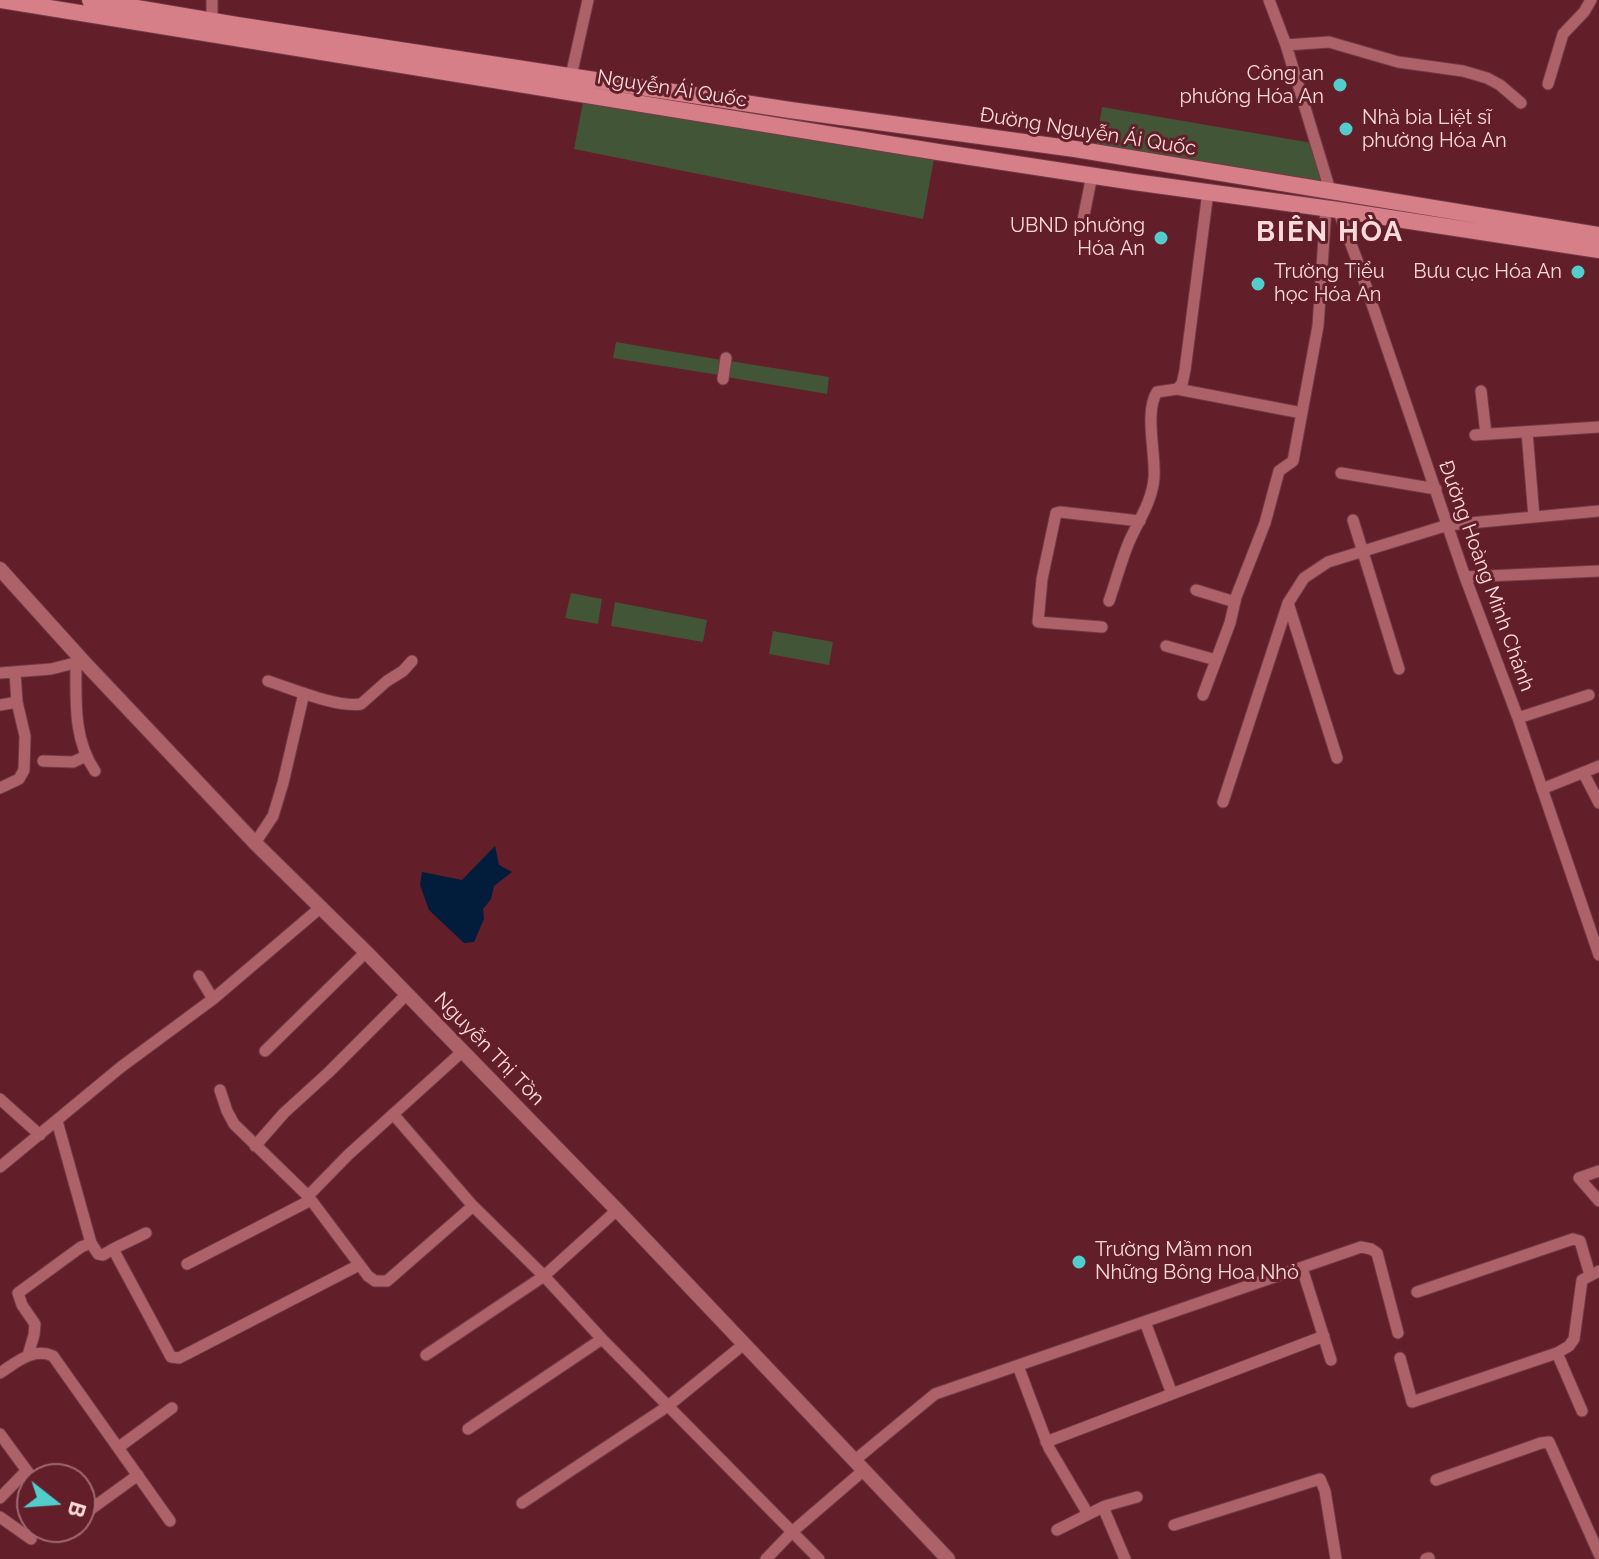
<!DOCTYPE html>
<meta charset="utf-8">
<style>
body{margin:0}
#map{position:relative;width:1599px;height:1559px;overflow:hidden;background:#621e29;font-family:Raleway,sans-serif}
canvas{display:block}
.north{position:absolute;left:16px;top:1463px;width:80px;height:80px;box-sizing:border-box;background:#621e29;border:2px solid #a06971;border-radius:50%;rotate:107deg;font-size:22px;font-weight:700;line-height:32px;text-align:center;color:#fddadc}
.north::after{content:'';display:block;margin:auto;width:28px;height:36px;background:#52cdcc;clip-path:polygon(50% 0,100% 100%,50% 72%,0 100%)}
</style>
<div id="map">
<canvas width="1599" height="1559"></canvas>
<div class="north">B</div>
</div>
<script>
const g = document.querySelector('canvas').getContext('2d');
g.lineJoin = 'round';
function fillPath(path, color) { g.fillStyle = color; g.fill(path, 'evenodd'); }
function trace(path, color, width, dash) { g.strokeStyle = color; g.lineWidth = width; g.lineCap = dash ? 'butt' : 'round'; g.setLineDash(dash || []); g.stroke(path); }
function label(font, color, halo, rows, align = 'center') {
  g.font = font + ' Raleway,sans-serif'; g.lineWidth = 6; g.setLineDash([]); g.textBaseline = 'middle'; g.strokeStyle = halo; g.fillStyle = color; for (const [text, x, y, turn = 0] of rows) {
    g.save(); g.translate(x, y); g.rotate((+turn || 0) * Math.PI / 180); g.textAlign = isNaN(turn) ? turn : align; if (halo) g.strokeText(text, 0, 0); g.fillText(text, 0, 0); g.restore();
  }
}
fillPath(new Path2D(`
 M583,102L934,159L923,219L574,149Z
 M1102,107L1312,143L1324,182L1096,146Z
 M616,342L722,360L719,375L613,358Z
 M730,361L829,377L827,394L727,377Z
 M571,593L602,599L598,624L565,618Z
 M615,602L707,620L703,642L611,626Z
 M773,631L833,642L829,665L769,654Z`), '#435537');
fillPath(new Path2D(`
 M495,846L499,865L512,872L494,886L491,899L483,909L484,919L474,942L464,943L429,910L420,885L422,872L462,880Z`), '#021c3b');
const minor = new Path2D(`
 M1269,0L1286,45L1330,190
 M212,21V0
 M1286,45L1329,42L1398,62L1463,71L1487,78L1500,85L1521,103
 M571,76L588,0
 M1548,84L1563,34L1584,12L1591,0
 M1338,210L1357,260L1465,577L1518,718L1599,955
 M1083,220L1092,175
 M723,379L726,358
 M1177,389L1182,384L1185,370L1208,192
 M1481,391L1486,434
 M1527,432L1534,517
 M1475,435L1599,427
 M1341,473L1436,489
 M1353,520L1399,669
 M1465,577L1599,571
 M1196,590L1235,602
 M1109,601C1116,581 1121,561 1129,542C1138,521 1152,502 1154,478C1156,454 1144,412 1157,392L1177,389L1302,413
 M1288,603L1337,758
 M1102,627L1038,622L1042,579L1056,513L1060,512L1140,521
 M1166,646L1216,660
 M76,662C76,700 73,739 95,771
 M0,673L51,669L83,661
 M268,681C293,689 337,708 361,704L387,681L403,671L412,661
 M1203,695L1230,623L1236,597L1265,523L1279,471L1293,461L1318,326L1326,208
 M0,705L17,702
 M1518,718L1589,695
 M43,761L73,762L86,756
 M1584,774L1599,803
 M0,788L19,779L24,770L25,736L17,702L15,673
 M1542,789L1599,766
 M1223,802L1288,603L1304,578L1328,562L1448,525L1599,511
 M255,843L273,816L283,783L304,693
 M199,976L213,999
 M265,1051L366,952
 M220,1090L227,1111L234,1124L308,1196L368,1276L375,1281H387L473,1206
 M0,1099L40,1135
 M393,1114L473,1206L544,1276L602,1339L819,1559
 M57,1121L91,1243L98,1254L103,1255L113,1249L171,1357L179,1358L359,1265
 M255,1146L284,1113L329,1072L407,994
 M0,1167L121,1067L213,999L320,908
 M1599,1171L1579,1178L1599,1201
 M308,1196L348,1155L463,1051
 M113,1249L146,1233
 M187,1264L311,1200
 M1302,1268L1331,1360
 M1417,1292L1573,1239L1580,1241L1590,1275
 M1145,1322L1172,1394
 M1557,1353L1582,1411
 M28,1355L34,1335L35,1324L22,1305L18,1293L81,1247L91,1243
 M426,1355L544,1276L617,1210
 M1400,1358L1412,1402L1557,1353L1569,1346L1574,1339L1582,1280L1599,1271
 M1018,1366L1049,1448L1088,1514
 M0,1373C17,1362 33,1347 53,1356L170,1521
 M468,1429L602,1339
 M0,1434L33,1479
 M1046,1442L1324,1336
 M119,1447L172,1408
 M855,1460L935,1394L1361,1247L1371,1249L1377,1253L1398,1333
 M1436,1480L1541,1443L1549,1442L1599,1554
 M0,1498L26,1471
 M522,1503L668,1406L744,1344
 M1103,1507L1125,1559
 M0,1517L31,1539
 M80,1517L138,1475
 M1174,1525L1320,1479L1325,1491L1336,1559
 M1057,1530L1105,1506L1137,1497
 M766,1559L792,1532L864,1470
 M1426,1559L1429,1558`);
const tertiary = new Path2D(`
 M0,569L83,661L255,843L366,952L617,1210L948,1559`);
const primary = new Path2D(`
 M0,0L938,152L1134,182L1338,210L1599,250
 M90,0L237,25L790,110L1075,149L1599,235`);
trace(minor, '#733947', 13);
trace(tertiary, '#733947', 16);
trace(primary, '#733947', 18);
trace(minor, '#ad6269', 11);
trace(tertiary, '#ad6269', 14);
trace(primary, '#d67f88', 16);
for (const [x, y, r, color] of [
 [1340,85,8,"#52cdcc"],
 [1346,129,8,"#52cdcc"],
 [1161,238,8,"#52cdcc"],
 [1578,272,8,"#52cdcc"],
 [1258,284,8,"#52cdcc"],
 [1079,1262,8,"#52cdcc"]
]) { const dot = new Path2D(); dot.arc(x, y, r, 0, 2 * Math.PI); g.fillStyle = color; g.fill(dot); trace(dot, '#621e29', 3); }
label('20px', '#fddadc', '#621e29', [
 ["Công an",1324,74],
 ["phường Hóa An",1324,97],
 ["Nhà bia Liệt sĩ",1362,118,"left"],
 ["phường Hóa An",1362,141,"left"],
 ["UBND phường",1145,226],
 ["Hóa An",1145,249],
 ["Trường Tiểu",1274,272,"left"],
 ["học Hóa An",1274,295,"left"],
 ["Bưu cục Hóa An",1562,272],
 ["Trường Mầm non",1095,1250,"left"],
 ["Những Bông Hoa Nhỏ",1095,1273,"left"]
], 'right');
label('20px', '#fddadc', '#621e29', [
 ["Nguyễn Ái Quốc",672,89,9],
 ["Đường Nguyễn Ái Quốc",1088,132,9],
 ["Đường Hoàng Minh Chánh",1486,576,70],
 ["Nguyễn Thị Tồn",489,1049,46]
]);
g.letterSpacing = '2px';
label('bold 28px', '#fddadc', '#621e29', [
 ["BIÊN HÒA",1330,233]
]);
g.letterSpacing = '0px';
</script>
